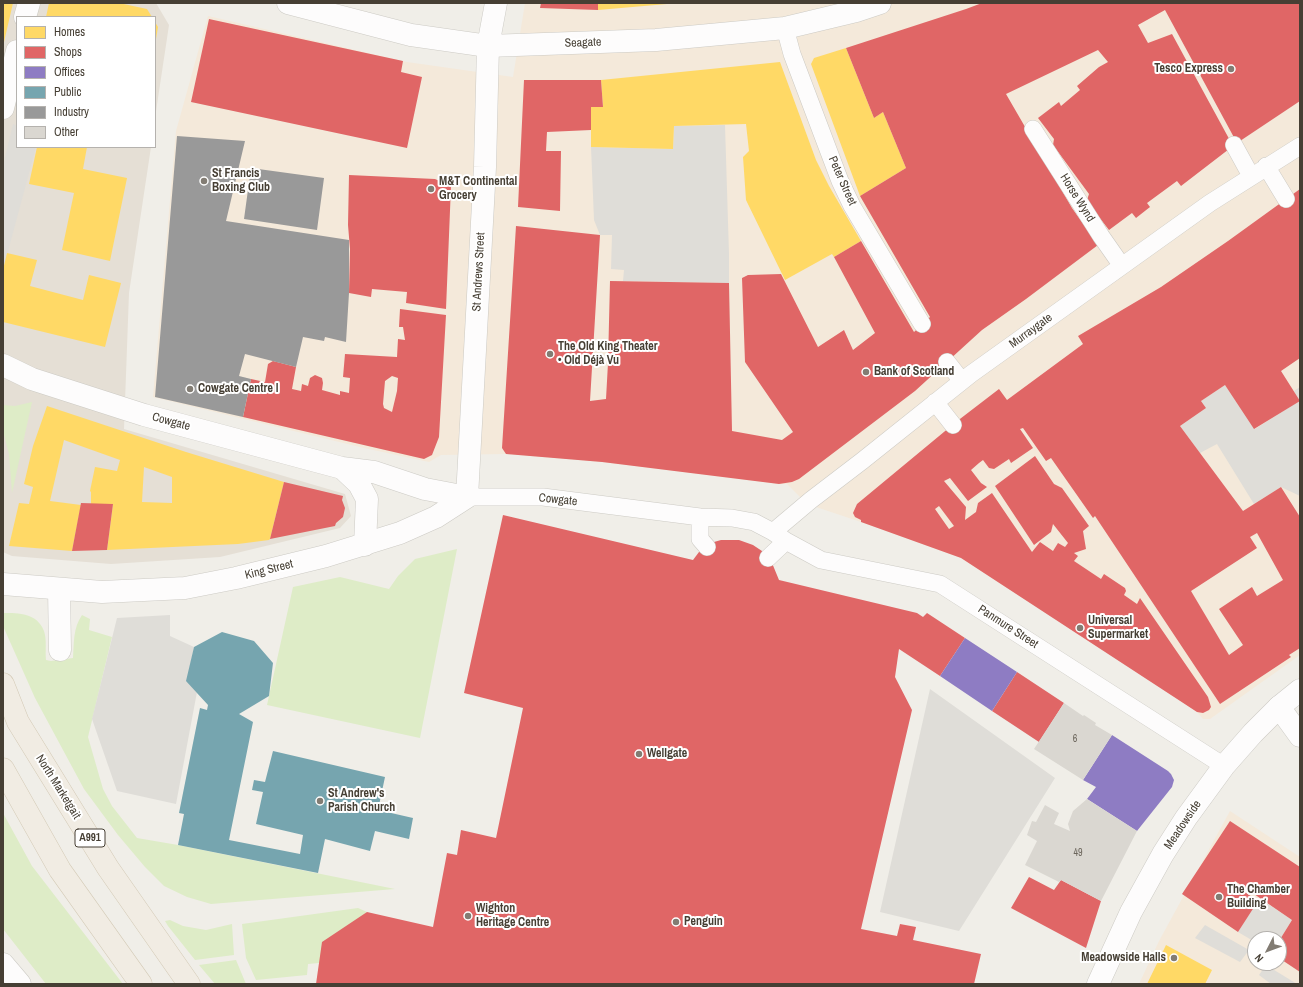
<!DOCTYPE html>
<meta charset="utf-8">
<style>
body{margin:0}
#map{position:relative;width:1303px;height:987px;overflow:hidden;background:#f0eee8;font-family:"Archivo Narrow",sans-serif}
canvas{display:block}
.frame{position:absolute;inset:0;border:4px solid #463f34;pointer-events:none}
.legend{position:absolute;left:16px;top:16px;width:140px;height:132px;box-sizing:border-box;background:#fff;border:1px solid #b5b2ae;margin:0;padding:5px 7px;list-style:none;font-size:12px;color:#463f34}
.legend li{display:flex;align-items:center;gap:8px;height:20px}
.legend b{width:20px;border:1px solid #b5b2ae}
.north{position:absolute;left:1247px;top:931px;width:40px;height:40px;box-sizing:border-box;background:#fff;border:1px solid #b5b2ae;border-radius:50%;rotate:228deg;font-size:11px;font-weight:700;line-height:16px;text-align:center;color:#463f34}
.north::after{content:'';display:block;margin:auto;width:14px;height:18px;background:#827c73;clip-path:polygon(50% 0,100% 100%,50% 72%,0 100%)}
</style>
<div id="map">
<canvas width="1303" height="987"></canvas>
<div class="frame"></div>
<ul class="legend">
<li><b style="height:11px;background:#ffd966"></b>Homes</li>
<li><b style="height:11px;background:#e06666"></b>Shops</li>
<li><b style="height:11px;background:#8e7cc3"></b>Offices</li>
<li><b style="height:11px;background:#76a5af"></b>Public</li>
<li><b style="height:11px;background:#999"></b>Industry</li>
<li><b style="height:11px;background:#dad7d1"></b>Other</li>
</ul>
<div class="north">N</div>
</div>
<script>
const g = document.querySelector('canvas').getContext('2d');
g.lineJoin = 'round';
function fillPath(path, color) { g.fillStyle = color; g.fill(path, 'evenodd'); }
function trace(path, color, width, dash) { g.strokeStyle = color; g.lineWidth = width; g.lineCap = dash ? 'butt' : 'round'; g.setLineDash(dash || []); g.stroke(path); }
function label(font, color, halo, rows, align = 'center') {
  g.font = font + ' "Archivo Narrow",sans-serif'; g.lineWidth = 4; g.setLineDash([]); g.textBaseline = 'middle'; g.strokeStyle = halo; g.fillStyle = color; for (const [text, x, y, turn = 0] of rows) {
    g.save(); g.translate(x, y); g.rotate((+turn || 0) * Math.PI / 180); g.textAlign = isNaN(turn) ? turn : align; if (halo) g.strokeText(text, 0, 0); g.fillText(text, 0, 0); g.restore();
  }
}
fillPath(new Path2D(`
 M3,3H156L169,25L155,118V17H17V147H151L129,293L124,429L345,494L351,516L340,528L220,557L111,564L12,556L3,552Z`), '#e5dfd5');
fillPath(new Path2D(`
 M525,3H1300V655L1210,719H1203L1197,712L1161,688L961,558L861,522L807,504L787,484H779L602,462L506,454L441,455L429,462L364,448L153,397L176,131L208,16L407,62L513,77Z
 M1230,811L1300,857V984H1139L1159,941ZM1255,939H1279V963H1255Z`), '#f4e9da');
fillPath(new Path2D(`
 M32,402L12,493L9,454L3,431V405L15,406Z
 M457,549L420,738L267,705L293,587L340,577L389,589L398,576L415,559Z
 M3,613C19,613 37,613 44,631C47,640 45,651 46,660L51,661L73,658C74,643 73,628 82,615L90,619L89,630L112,637L88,737L103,789L112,806L137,838L178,845L395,889L211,904L187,897L164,886L145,867L118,835L84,789L35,698L3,626Z
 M3,813L32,866L123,984H46L3,929Z
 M358,908L367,912L319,963L308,964L307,975L256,980L246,958L242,924Z
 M170,920L183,926L206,930L232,924L234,955L195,960L168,926L165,921Z
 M236,960L246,984H215L199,965Z`), '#deecc7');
fillPath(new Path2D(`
 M13,124L17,126V147H36L3,270V166Z
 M725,125L729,254V283L623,281L624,270L611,269L612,235H600L594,220L591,147L673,149L674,126Z
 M1225,385L1255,429L1299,401L1294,391L1300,387V496L1281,487L1254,504L1217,444L1200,453L1180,426L1206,408L1201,401Z
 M170,615V636L194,647L187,681L197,692L176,804L117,791L92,719L117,618Z
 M930,689L1055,778L959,931L880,912Z
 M1259,898L1292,920L1279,941V939H1255V942L1238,932Z
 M1205,925L1249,950L1240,962L1195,938Z
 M1266,965L1297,984H1271L1259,975Z`), '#dfddd8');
fillPath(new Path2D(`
 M3,3H13L4,42H3Z
 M49,3H119L147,9L152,17H46Z
 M598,3H667V4L598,10Z
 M155,22L158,27L156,39H155Z
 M846,48L874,118L883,112L906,168L860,196L811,64L814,58Z
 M780,62L816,160L829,186L861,241L834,257L832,254L785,280L746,200L743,157L749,151L746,124L674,126L673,149L591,147V107H603L601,80Z
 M37,147H87L83,169L127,178L110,261L62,250L74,193L29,184Z
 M7,253L37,260L30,286L83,300L89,275L121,283L105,347L3,322V270Z
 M47,406L186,452L284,482L270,539L269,540L238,544L107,550L113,504H91V492L90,491L95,467L117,471L120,460L64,440L50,501L81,505L72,551L9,546L19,503L29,504L33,487L24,484L33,446ZM144,467L172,477V503L142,502Z
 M1166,945L1212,970L1205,984H1147Z`), '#ffd966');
fillPath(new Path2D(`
 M541,3H598V10L540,8Z
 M982,3H1300V101L1237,143L1165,10L1138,25L1148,43L1172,34L1233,146L1181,186L1177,181L1147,203L1150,207L1136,218L1132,213L1109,230L1089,204L1087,200L1089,194L1053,145L1054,139L1038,118L1059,102L1061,106L1080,90L1077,86L1099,67L1108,62L1098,50L1006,94L1072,208L1098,245L1026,299L982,330L915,391L799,479L792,482L779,484L602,462L506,454L502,448L516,226L600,235L590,401L606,399L608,363L610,281L729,283L732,431L782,440L793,432L745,362L742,278L748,275L781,274L818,347L844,330L853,350L875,333L834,257L861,241L914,332L930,317L860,196L906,168L883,112L874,118L846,48L966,9Z
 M209,19L403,61L401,72L422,77L407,148L191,102Z
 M524,80H601L603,107H591V130L547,132L546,151H561L560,211L518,207Z
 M349,175L435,179L451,186L446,309L406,303L407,292L372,289L371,297L349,293L350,249L348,225Z
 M1300,189V358L1281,371L1300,401L1254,429L1225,385L1201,401L1206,408L1180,426L1243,511L1281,487L1300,517V648L1289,655L1291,657L1220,704L1095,516L1093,518L1051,458L1046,461L1023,428L1020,429L1033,448L1011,463L1009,459L994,469L989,468L983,460L979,463L971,470L981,483L987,487L968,501L950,478L944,481L966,507L965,520L976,512L978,503L992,493L1032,552L1040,542L1053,551L1058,543L1065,547L1068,543L1053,524L1051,532L1034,545L995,486L1035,456L1054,484L1062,488L1089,526L1083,531L1086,549L1074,553L1078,556L1074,561L1101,579L1104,574L1125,588L1126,591L1124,595L1137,604L1140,598L1208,697L1211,707L1209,710L1203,713L1197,712L961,558L861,522V520L855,517L853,513L857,504L956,422L999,389L1007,400L1083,344L1078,336L1161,287L1228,241ZM939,506L954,526L949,529L935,509ZM1257,533L1283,580L1257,596L1252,587L1219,609L1243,645L1229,655L1191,591L1257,548L1250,537Z
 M400,309L446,315L439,437L432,455L424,459L243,417L251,379L265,382L268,364L273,361L296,367L292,389L301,391L302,384L308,386L310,378L315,375L322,378L323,383L322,390L340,395V391L349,393L350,378L343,377L345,354L397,357L398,339L405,340L403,327H399ZM392,376L398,378L397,391L392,412L384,408L383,404L385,381Z
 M284,482L343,496L342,500L345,508L343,517L336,523L335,526L270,539Z
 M81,503L113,504L107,550L72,551Z
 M503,515L693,560L699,552L714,542L721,540H739L753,545L762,551L772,563L779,580L917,613L923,617L927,613L965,638L940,676L899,649L895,677L912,710L861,929L897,936L900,924L916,927L913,940L981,954L974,984H316L322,942L367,912L433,927L447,853L457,855L461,830L496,838L523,708L464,693Z
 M1017,672L1064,703L1039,742L992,711Z
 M1230,821L1300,867V972L1279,958V941L1292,920L1235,881L1233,884L1258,901L1238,932L1182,894Z
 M1029,877L1054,890L1061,880L1101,901L1086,948L1011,908Z`), '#e06666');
fillPath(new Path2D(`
 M965,638L1017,672L992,711L940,676Z
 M1112,735L1168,771L1171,774L1174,780L1172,787L1137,831L1087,799L1096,787L1083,780Z`), '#8e7cc3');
fillPath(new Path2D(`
 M222,632L254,641L273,663L269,696L239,714L253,722L229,840L300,854L303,835L256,824L263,792L252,790L254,780L265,782L273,751L385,777L378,810L413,818L409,839L375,831L370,851L325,839L318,873L178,845L184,814L179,813L200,708L207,710L208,705L186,681L194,647Z`), '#76a5af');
fillPath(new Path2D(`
 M177,136L245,141L226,221L349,240V293L346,342L325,337L324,341L303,337L296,367L245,354L239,376L251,379L243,417L155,397Z
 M251,168L324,178L317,230L244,219Z`), '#999');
fillPath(new Path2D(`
 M1064,703L1083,716L1084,715L1096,723L1095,725L1112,735L1083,780L1034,749Z
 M1087,799L1137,831L1101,901L1061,880L1059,882L1025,865L1037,841L1027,835L1032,821L1036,822L1045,805L1059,813L1054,824L1070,831L1068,824L1073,811Z`), '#dad7d1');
const pedestrian = new Path2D(`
 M785,28L792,54L840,181L852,206L922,324
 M1033,129L1101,236L1122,266
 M1234,145L1251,176
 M1266,166L1286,199
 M947,362L962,381
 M935,402L953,425
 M467,497H543L700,517L732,518L754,522L773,532L786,541L821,560L940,584L1224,766
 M700,517V539L707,547
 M773,532L811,500L862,461L971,374L1210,203L1300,146
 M768,558L786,541`);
const minor = new Path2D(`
 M25,17L29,3
 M3,108L17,51
 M3,365L32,379L144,415L342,468L374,472L425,489L467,497
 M342,468L359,484L367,499L365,545
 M467,497L485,167L488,46
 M3,584L102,592L185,588L236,578L326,556L400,533L436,517L467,497
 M59,589L60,650
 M1279,707L1300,690
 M3,964L20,984`);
const tertiary = new Path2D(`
 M288,3L411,35L488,46L656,40L785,28L856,11L880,3
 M488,46L496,3
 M1098,984L1131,912L1163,854L1186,818L1224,766L1253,733L1279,707L1300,736`);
const primary = new Path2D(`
 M3,684L18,722L108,868L189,984
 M3,769L60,870L141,984`);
trace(pedestrian, '#cccac4', 18);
trace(minor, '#cccac4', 23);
trace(tertiary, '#cccac4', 23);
trace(primary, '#d3c9b5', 23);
trace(pedestrian, '#fdfcfc', 17);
trace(minor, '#fdfcfc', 22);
trace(tertiary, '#fdfcfc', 22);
trace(primary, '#f1ece3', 22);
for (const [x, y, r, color] of [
 [1231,69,4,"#827c73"],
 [204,181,4,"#827c73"],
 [431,189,4,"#827c73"],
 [550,354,4,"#827c73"],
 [866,372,4,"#827c73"],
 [190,389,4,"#827c73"],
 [1080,628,4,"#827c73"],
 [639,754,4,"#827c73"],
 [320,801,4,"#827c73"],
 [1219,897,4,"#827c73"],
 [468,916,4,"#827c73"],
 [676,922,4,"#827c73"],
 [1174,958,4,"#827c73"]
]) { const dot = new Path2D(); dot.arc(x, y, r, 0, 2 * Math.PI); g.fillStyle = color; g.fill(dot); trace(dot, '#fff', 1.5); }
label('10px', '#6c665c', null, [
 ["6",1075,739],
 ["49",1078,853]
]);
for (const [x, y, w] of [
 [90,838,30]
]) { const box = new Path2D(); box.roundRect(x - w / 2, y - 9, w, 18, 3); g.fillStyle = '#fff'; g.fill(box); trace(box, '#463f34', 1); }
label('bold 11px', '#463f34', null, [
 ["A991",90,838]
]);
label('12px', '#463f34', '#fff', [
 ["Seagate",583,43,-2],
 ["Peter Street",842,181,66],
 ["Horse Wynd",1077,198,58],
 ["St Andrews Street",479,272,-87],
 ["Murraygate",1031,331,-36],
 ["Cowgate",171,422,15],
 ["Cowgate",558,500,6],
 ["King Street",269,570,-14],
 ["Panmure Street",1008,627,33],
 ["North Marketgait",58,787,58],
 ["Meadowside",1183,825,-56]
]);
label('bold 12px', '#463f34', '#fff', [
 ["Tesco Express",1223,69,"right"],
 ["St Francis",212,174],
 ["Boxing Club",212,188],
 ["M&T Continental",439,182],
 ["Grocery",439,196],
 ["The Old King Theater",558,347],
 ["• Old Déjà Vu",558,361],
 ["Bank of Scotland",874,372],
 ["Cowgate Centre l",198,389],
 ["Universal",1088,621],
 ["Supermarket",1088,635],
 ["Wellgate",647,754],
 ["St Andrew's",328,794],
 ["Parish Church",328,808],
 ["The Chamber",1227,890],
 ["Building",1227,904],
 ["Wighton",476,909],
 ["Heritage Centre",476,923],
 ["Penguin",684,922],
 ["Meadowside Halls",1166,958,"right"]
], 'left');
</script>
